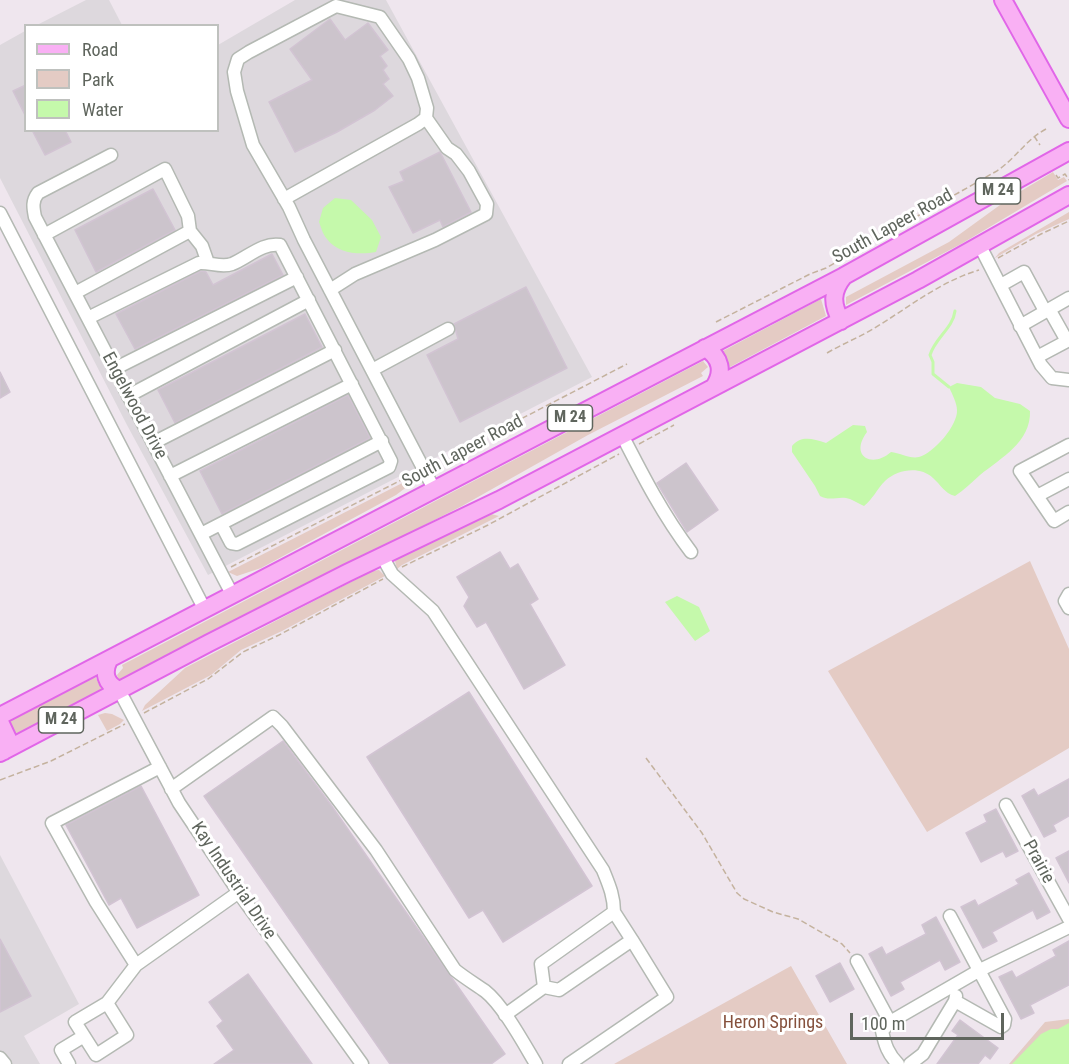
<!DOCTYPE html>
<style>
body{margin:0}
#map{position:relative;width:1069px;height:1064px;overflow:hidden;background:#efe6ee;font-family:"Roboto Condensed",sans-serif}
canvas{display:block}
.legend{position:absolute;left:24px;top:24px;width:195px;height:108px;box-sizing:border-box;background:#fff;border:2px solid #bfc1be;margin:0;padding:8px 10px;list-style:none;font-size:18px;color:#5f655d}
.legend li{display:flex;align-items:center;gap:12px;height:30px}
.legend b{width:30px;border:2px solid #bfc1be}
.scale{position:absolute;left:850px;top:1013px;width:154px;height:27px;box-sizing:border-box;border:3px solid #5f655d;border-top:0;padding-left:8px;font-size:18px;line-height:21px;white-space:nowrap;color:#5f655d;-webkit-text-stroke:4px #fff;paint-order:stroke}
</style>
<div id="map">
<canvas width="1069" height="1064"></canvas>
<ul class="legend">
<li><b style="height:8px;background:#f9b0f4"></b>Road</li>
<li><b style="height:16px;background:#e4cbc4"></b>Park</li>
<li><b style="height:16px;background:#c5f9ab"></b>Water</li>
</ul>
<div class="scale">100 m</div>
</div>
<script>
const g = document.querySelector('canvas').getContext('2d');
g.lineJoin = 'round';
function fillPath(path, color) { g.fillStyle = color; g.fill(path, 'evenodd'); }
function trace(path, color, width, dash) { g.strokeStyle = color; g.lineWidth = width; g.lineCap = dash ? 'butt' : 'round'; g.setLineDash(dash || []); g.stroke(path); }
function label(font, color, halo, rows, align = 'center') {
  g.font = font + ' "Roboto Condensed",sans-serif'; g.lineWidth = 6; g.setLineDash([]); g.textBaseline = 'middle'; g.strokeStyle = halo; g.fillStyle = color; for (const [text, x, y, turn = 0] of rows) {
    g.save(); g.translate(x, y); g.rotate((+turn || 0) * Math.PI / 180); g.textAlign = isNaN(turn) ? turn : align; if (halo) g.strokeText(text, 0, 0); g.fillText(text, 0, 0); g.restore();
  }
}
fillPath(new Path2D(`
 M86,0H109L122,25H37Z
 M295,0H386L592,377L208,575L127,425L0,178V45L25,31L26,130H218V45Z
 M0,855L79,1004L24,1036L40,1064H0Z`), '#ddd8dd');
fillPath(new Path2D(`
 M1053,172L1058,180L1064,177L1067,181L961,244L846,305V297L949,242L1011,197Z
 M1069,212V219L1036,234L995,258L999,253Z
 M821,299L826,316L730,367L728,366L723,351Z
 M703,361L708,367L701,373L703,376L588,435L462,506L119,680L117,675L123,668L122,665Z
 M416,476L412,483L396,495L261,568L237,576L228,572Z
 M491,514L499,516L402,565L397,569L395,561L399,558Z
 M1030,561L1069,649V748L927,832L828,671Z
 M379,570L385,576L282,631L241,650L211,675L142,711L145,705L185,668L372,571Z
 M95,676L102,690L15,735L9,720Z
 M105,713L112,714L124,720L120,724L107,731L98,715Z
 M791,966L847,1064H614Z
 M1069,1019V1064H1009L1045,1022Z`), '#e4cbc4');
fillPath(new Path2D(`
 M335,198L351,200L372,220L381,237L376,252C360,255 338,254 327,239C323,235 321,227 319,222L323,208Z
 M957,383L981,387L995,398L1020,404L1030,411C1031,442 1001,458 980,475C972,482 964,490 955,496C944,493 941,485 933,478C920,466 898,469 885,481C877,489 873,499 864,506C859,504 855,501 850,499C839,495 831,502 820,496L815,486L792,452V446C802,435 812,439 826,443L853,425L865,426L867,432C849,456 872,469 891,452C900,453 910,459 919,457C934,453 958,425 957,410C957,403 952,394 949,387Z
 M677,596L699,607L710,631L695,641L665,602Z
 M1069,1023V1064H1012L1041,1034L1051,1029H1058Z`), '#c5f9ab');
trace(new Path2D(`
 M949,387L933,374V362L930,355C935,338 953,328 955,311`), '#c5f9ab', 3);
const building = new Path2D(`
 M330,19L345,40L368,23L388,50L380,56L387,66L383,70L389,79L383,84L393,96L375,110L337,132L295,152L269,102L312,80L290,49Z
 M26,85V117L13,91Z
 M32,130H65L71,142L45,155Z
 M440,152L471,212L443,227L440,220L413,233L389,187L404,181L400,172Z
 M153,189L175,230L96,272L75,230Z
 M272,254L283,275L135,349L116,314L201,271L206,272L213,285Z
 M526,287L567,368L460,422L427,355L458,339L454,324Z
 M305,314L322,347L175,423L158,390Z
 M0,372L10,392L0,398Z
 M348,395L370,438L222,514L200,471Z
 M686,463L718,510L687,532L657,483Z
 M500,552L510,569L518,564L538,599L530,604L565,665L524,689L486,622L477,627L464,606L469,597L457,577Z
 M469,692L592,886L503,942L483,910L469,918L367,757Z
 M283,741L331,805L505,1054L491,1064H390L204,796Z
 M1069,779V816L1053,825L1056,831L1044,837L1022,796L1034,789L1038,796Z
 M141,786L199,895L137,928L121,898L109,905L66,825Z
 M996,809L1018,851L1006,857L1003,851L981,862L966,833L987,822L984,815Z
 M1069,851V883L1056,858Z
 M1029,873L1050,912L1037,919L1033,910L992,932L997,941L983,948L961,907L975,900L978,906L1019,884L1016,880Z
 M936,917L960,962L945,970L940,960L900,982L904,989L891,996L869,954L882,947L886,955L926,934L922,925Z
 M0,939L31,996L0,1012Z
 M1069,941V985L1030,1005L1034,1013L1021,1019L999,977L1012,971L1016,978L1056,956L1053,950Z
 M840,963L854,989L830,1002L816,976Z
 M248,974L312,1064H214L234,1050L217,1026L223,1021L209,1002Z
 M960,1020L998,1048L990,1059L985,1055L978,1064H937L958,1035L952,1031Z`);
fillPath(building, '#ccc4cc');
trace(building, '#d2c4d3', 1.5);
const minor = new Path2D(`
 M111,155L38,193C32,201 33,207 35,217L233,596
 M284,199L418,124L426,118L427,108L418,78L409,59L380,17L336,6L249,52L238,59L234,72L237,91L253,145L289,207L304,240L434,489
 M0,213L205,610
 M190,231L202,246L208,263
 M44,235L165,169L188,216L190,231L75,293
 M980,246L1041,365L1052,378L1069,380
 M1001,285L1024,272L1045,311
 M330,290L355,274L435,240L486,214L487,204L469,171L456,154L447,148L426,118
 M88,318L199,263C210,262 221,268 232,264C247,258 263,242 280,245L391,461L389,467L237,544L231,543L221,524
 M1020,326L1069,298
 M1037,357L1067,341L1049,309
 M114,369L297,277
 M372,370L448,329
 M128,396L309,300
 M622,435C643,476 663,515 691,552
 M153,443L335,350
 M1069,445L1020,471L1054,521L1069,512
 M170,476L352,384
 M1037,496L1069,479
 M201,534L382,441
 M382,556L392,574L433,611L603,870C609,885 614,896 614,912L541,964L544,987
 M1069,594L1065,601L1069,608
 M119,690L179,803L242,897L362,1064
 M160,767L52,823L96,902L136,965L239,892
 M171,789L273,717L282,726L376,850L455,970C465,978 475,984 485,991C503,1005 524,1044 536,1064
 M1006,805L1069,919
 M950,916L1005,1019L1004,1025L1001,1027L955,1001
 M857,961L890,1022
 M107,1003L127,1035L96,1055L75,1022Z
 M107,1003L136,965
 M505,1015L544,987L559,990L632,940L614,912
 M0,1058L5,1064
 M69,1064L61,1050L84,1036
 M569,1064L667,997L632,940
 M898,1064C888,1054 885,1045 882,1031L890,1022L980,970L1069,927
 M910,1064L923,1054L955,1001L956,996`);
const major = new Path2D(`
 M1003,0L1069,119
 M841,321C832,304 831,292 844,276
 M705,348C721,357 724,372 714,387
 M109,660C103,672 105,684 119,690
 M0,716L844,276L1069,151
 M0,722L8,739L4,751
 M0,753L209,643L347,573L499,500L918,280L1069,195`);
trace(minor, '#b4b9b3', 15);
trace(major, '#e166e8', 20);
trace(new Path2D(`
 M1034,136L1040,145
 M1056,175L1058,178L1065,174L1069,180
 M998,258L1041,234L1069,221
 M716,322L810,274L826,268L995,172C1016,159 1025,140 1046,129
 M827,353C842,344 858,338 873,329C908,308 939,282 979,270
 M639,444L674,425
 M434,464L627,364
 M231,567L413,474
 M402,567L488,525L619,454
 M144,713L208,679L243,652L279,635L383,579
 M646,758L702,833L737,893L744,899L773,912L798,919L842,944L850,953
 M0,780L51,761L125,724`), '#c4b29e', 1.5, [6, 3]);
trace(minor, '#fff', 12);
trace(major, '#f9b0f4', 16);
for (const [x, y, w] of [
 [998,191,45],
 [570,418,45],
 [61,720,45]
]) { const box = new Path2D(); box.roundRect(x - w / 2, y - 13, w, 26, 4.5); g.fillStyle = '#fff'; g.fill(box); trace(box, '#5f655d', 1.5); }
label('bold 16px', '#5f655d', null, [
 ["M 24",998,191],
 ["M 24",570,418],
 ["M 24",61,720]
]);
label('18px', '#5f655d', '#fff', [
 ["South Lapeer Road",893,227,-29],
 ["Engelwood Drive",134,406,62],
 ["South Lapeer Road",463,452,-28],
 ["Prairie",1038,862,61],
 ["Kay Industrial Drive",233,881,56]
]);
label('18px', '#85503c', '#fff', [
 ["Heron Springs",773,1023]
]);
</script>
